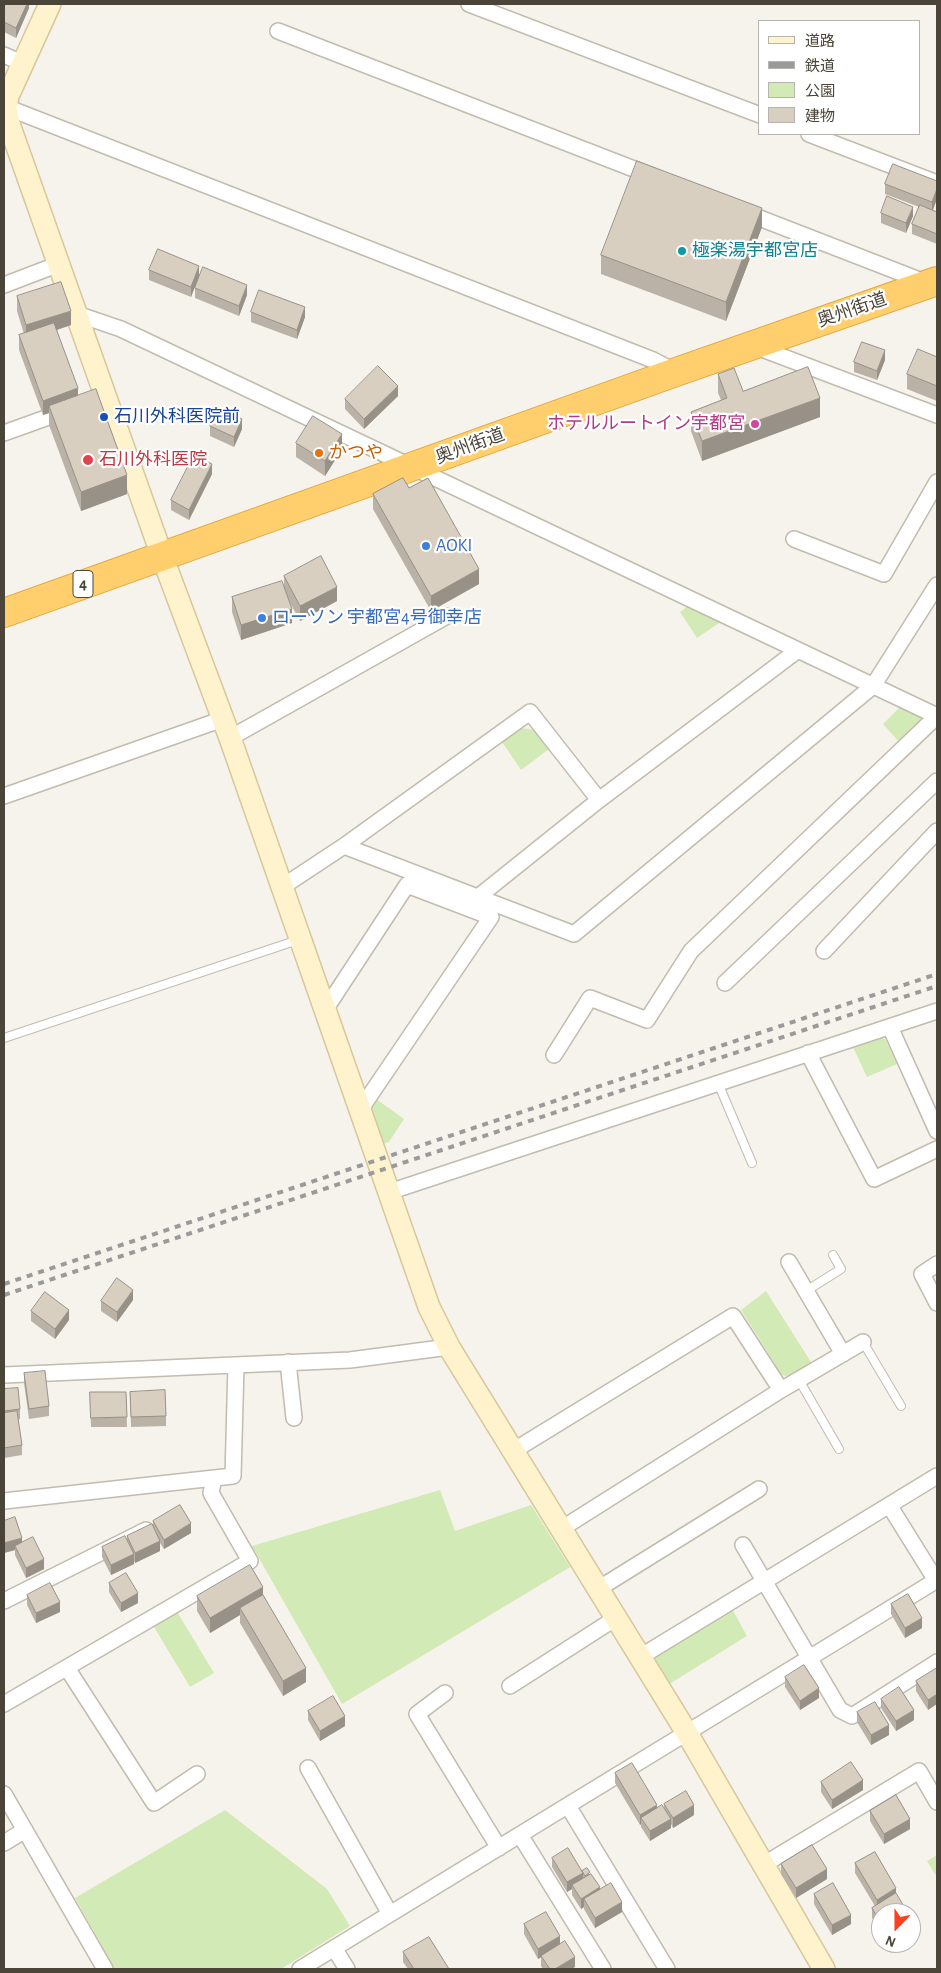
<!DOCTYPE html>
<meta charset="utf-8">
<style>
body{margin:0}
#map{position:relative;width:941px;height:1973px;overflow:hidden;background:#f6f3ec;font-family:"Alegreya Sans","Noto Sans JP",sans-serif}
canvas{display:block}
.frame{position:absolute;inset:0;border:5px solid #4b4439;pointer-events:none}
.legend{position:absolute;left:758px;top:20px;width:162px;height:115px;box-sizing:border-box;background:#fff;border:1px solid #b7b4b0;margin:0;padding:6px 9px;list-style:none;font-size:15px;color:#4b4439}
.legend li{display:flex;align-items:center;gap:10px;height:25px}
.legend b{width:25px;border:1px solid #b7b4b0}
.north{position:absolute;left:871px;top:1903px;width:50px;height:50px;box-sizing:border-box;background:#fff;border:1px solid #b7b4b0;border-radius:50%;rotate:202deg;font-size:14px;font-weight:700;line-height:20px;text-align:center;color:#4b4439}
.north::after{content:'';display:block;margin:auto;width:18px;height:22px;background:#fc3f1d;clip-path:polygon(50% 0,100% 100%,50% 72%,0 100%)}
</style>
<div id="map">
<canvas width="941" height="1973"></canvas>
<div class="frame"></div>
<ul class="legend">
<li><b style="height:6px;background:#fff3cd"></b>道路</li>
<li><b style="height:6px;background:#9a9a9a"></b>鉄道</li>
<li><b style="height:14px;background:#d2eab5"></b>公園</li>
<li><b style="height:14px;background:#d8cfc1"></b>建物</li>
</ul>
<div class="north">N</div>
</div>
<script>
const g = document.querySelector('canvas').getContext('2d');
g.lineJoin = 'round';
function fillPath(path, color) { g.fillStyle = color; g.fill(path, 'evenodd'); }
function trace(path, color, width, dash) { g.strokeStyle = color; g.lineWidth = width; g.lineCap = dash ? 'butt' : 'round'; g.setLineDash(dash || []); g.stroke(path); }
function label(font, color, halo, rows, align = 'center') {
  g.font = font + ' "Alegreya Sans","Noto Sans JP",sans-serif'; g.lineWidth = 4.5; g.setLineDash([]); g.textBaseline = 'middle'; g.strokeStyle = halo; g.fillStyle = color; for (const [text, x, y, turn = 0] of rows) {
    g.save(); g.translate(x, y); g.rotate((+turn || 0) * Math.PI / 180); g.textAlign = isNaN(turn) ? turn : align; if (halo) g.strokeText(text, 0, 0); g.fillText(text, 0, 0); g.restore();
  }
}
fillPath(new Path2D(`
 M692,603L725,619L697,638L680,612Z
 M904,703L923,712L925,720L900,743L883,724Z
 M521,728L535,730L549,749L521,770L502,742Z
 M875,1036L885,1039L897,1064L867,1077L852,1045Z
 M376,1099L404,1119L389,1142L383,1144L370,1109Z
 M766,1291L811,1362L789,1377L782,1375L741,1310Z
 M440,1490L455,1531L531,1505L570,1567L342,1704L252,1546Z
 M731,1607L747,1636L666,1686L649,1656Z
 M176,1610L214,1673L190,1687L154,1627L157,1620Z
 M225,1810L327,1889L350,1926L281,1969H115L75,1898Z
 M937,1855V1877L927,1861Z`), '#d2eab5');
const lane = new Path2D(`
 M4,1038L298,940
 M718,1083L752,1163
 M806,1291L841,1269L833,1255
 M863,1342L901,1406
 M799,1380L839,1449`);
const street = new Path2D(`
 M469,4L760,115
 M278,31L652,176
 M4,55L22,63
 M6,107L653,360L676,372
 M809,134L937,183
 M744,212L927,283
 M4,285L59,264
 M77,314L121,329L937,716
 M754,346L937,415
 M4,433L68,410
 M794,539L884,574L937,482
 M230,738L447,616
 M4,796L223,719
 M344,846L574,934L873,686L937,585
 M282,887L344,846L530,712L599,800
 M478,897L599,800L798,650
 M824,951L937,831
 M725,983L937,781
 M325,1010L407,885L491,917L360,1110
 M890,1027L937,1131
 M808,1053L874,1179L937,1149
 M554,1055L590,998L647,1020L691,951L937,716
 M389,1192L937,1011
 M789,1262L843,1354
 M937,1264L922,1274L937,1303
 M288,1362L294,1418
 M4,1375L350,1360L449,1347
 M513,1451L733,1316L781,1390L863,1342
 M4,1501L233,1476L236,1365
 M889,1505L937,1582
 M561,1529L781,1390
 M743,1545L840,1710L852,1716L937,1662
 M598,1589L759,1489
 M4,1601L146,1530
 M640,1657L937,1476
 M67,1668L154,1803L197,1774
 M510,1686L616,1618
 M445,1693L417,1714L499,1848
 M4,1704L250,1561L211,1493L214,1478
 M308,1768L390,1914
 M4,1794L105,1969
 M568,1806L667,1969
 M520,1835L603,1969
 M4,1843L25,1830
 M763,1865L919,1771L937,1802
 M334,1948L347,1969
 M300,1969L937,1580`);
const secondary = new Path2D(`
 M50,4L8,96L6,107L9,124L162,556L230,738L429,1307L449,1347L687,1733L824,1969`);
const highway = new Path2D(`
 M4,613L676,372L937,281`);
trace(lane, '#c2bbae', 10);
trace(street, '#c2bbae', 18);
trace(secondary, '#d6c79b', 24);
trace(highway, '#e0a43c', 30);
trace(lane, '#fff', 8);
trace(street, '#fff', 15);
trace(secondary, '#fff3cd', 21);
trace(highway, '#ffcf6e', 28);
trace(new Path2D(`
 M4,1284L937,974
 M4,1295L937,986`), '#9a9a9a', 4, [6, 6]);
fillPath(new Path2D(`
 M4,4H29V8L16,38L4,32Z
 M885,184L937,189V199L933,210L937,212V244L912,234V224L919,207L885,194Z
 M881,213L913,216L906,233L881,223Z
 M762,227L726,321L601,274V255Z
 M149,270L199,276L191,297L149,280Z
 M195,288L247,295L239,316L195,298Z
 M17,296L71,325L57,330L78,396L127,494L81,511L49,425V413L43,415L19,350V335L24,334L17,311Z
 M251,312L305,317L297,339L251,322Z
 M937,357V401L907,389V374Z
 M885,360L877,380L854,372V362Z
 M718,374L743,391L820,417L702,461L691,431V412L721,400L718,393Z
 M398,396L364,429L345,409V399Z
 M210,426L242,429L234,447L210,436Z
 M296,443L342,449L325,476L296,457Z
 M212,474L189,520L171,510V500Z
 M409,488L479,584L431,611L373,509V494Z
 M284,576L337,601L300,621L288,599L292,623L241,640L232,612V597L284,586Z
 M133,1300L117,1322L101,1311V1301Z
 M31,1311L69,1320L55,1339L31,1321Z
 M24,1373L49,1406V1416L29,1419L24,1383Z
 M4,1389L20,1409V1419H18L22,1445V1455L4,1458Z
 M90,1392H126L127,1427H91Z
 M130,1392L166,1416V1426L131,1427Z
 M153,1521L191,1533L164,1549L160,1543V1551L135,1563L134,1561V1564L111,1575L102,1557V1547L127,1541V1536L153,1527Z
 M22,1543L44,1569L26,1578L15,1555V1550L4,1553Z
 M109,1583L138,1603L121,1612L109,1592Z
 M27,1595L60,1612L36,1623L27,1605Z
 M263,1595L306,1682L283,1696L240,1623V1615L210,1633L197,1611V1596Z
 M891,1604L922,1628L905,1638L891,1614Z
 M937,1668L928,1710L916,1691V1681Z
 M785,1677L819,1698L800,1710L785,1687Z
 M881,1699L914,1720L896,1731L881,1708Z
 M308,1711L345,1726L320,1741L308,1720Z
 M857,1712L889,1735L871,1745L857,1722Z
 M615,1773L657,1808H664V1804L694,1815L673,1828L671,1824V1828L650,1841L641,1827V1824L640,1825L615,1783Z
 M821,1782L863,1790L832,1809L821,1792Z
 M870,1811L910,1829L884,1844L870,1821Z
 M875,1852L881,1913V1934L872,1918V1908L875,1906L855,1873V1863Z
 M552,1858L590,1874L600,1889L622,1912L595,1928L584,1909V1907L581,1909L572,1895V1889L567,1892L552,1867Z
 M781,1864L827,1879L796,1898L781,1874Z
 M814,1894L851,1924L832,1935L814,1904Z
 M524,1924L560,1944L575,1967L571,1969H543L541,1966V1957L538,1959L524,1934Z
 M403,1952L449,1969H408L403,1962Z`), '#bab2a6');
fillPath(new Path2D(`
 M27,4H29V8L16,38V28Z
 M937,189V199L932,212V202Z
 M913,207V216L906,233V223Z
 M762,208V227L726,321V302Z
 M199,266V276L191,297V287Z
 M247,285V295L239,316V306Z
 M305,307V317L297,339V330Z
 M71,311V325L26,340V325Z
 M885,350V360L877,380V371Z
 M398,386V396L364,429V419Z
 M78,388V403L49,406V413L43,415V401Z
 M820,398V417L702,461V441Z
 M242,419V429L234,447V437Z
 M342,434V449L325,476V461Z
 M212,464V474L189,520V510Z
 M127,475V494L81,511V492Z
 M479,569V584L431,611V596Z
 M337,587V601L300,621V606Z
 M292,609V623L241,640V625Z
 M133,1290V1300L117,1322V1312Z
 M69,1310V1320L55,1339V1329Z
 M191,1523V1533L164,1549V1540Z
 M22,1538V1548L15,1546V1550L4,1553V1543Z
 M160,1541V1551L135,1563V1553Z
 M134,1554V1564L111,1575V1565Z
 M44,1559V1569L26,1578V1568Z
 M263,1587V1602L240,1608V1615L210,1633V1618Z
 M138,1593V1603L121,1612V1603Z
 M60,1602V1612L36,1623V1613Z
 M922,1618V1628L905,1638V1628Z
 M306,1668V1682L283,1696V1681Z
 M819,1688V1698L800,1710V1701Z
 M937,1694V1704L928,1710V1700Z
 M914,1710V1720L896,1731V1721Z
 M345,1716V1726L320,1741V1731Z
 M889,1725V1735L871,1745V1735Z
 M863,1780V1790L832,1809V1800Z
 M657,1805V1815L641,1818V1824L640,1825V1815Z
 M694,1805V1815L673,1828V1818Z
 M671,1819V1828L650,1841V1831Z
 M910,1819V1829L884,1844V1834Z
 M827,1869V1879L796,1898V1888Z
 M583,1873V1882L572,1885V1889L567,1892V1882Z
 M600,1887V1897L584,1899V1907L581,1909V1899Z
 M896,1888V1898L877,1910V1900Z
 M622,1902V1912L595,1928V1918Z
 M851,1915V1924L832,1935V1925Z
 M914,1923V1933L911,1934V1924Z
 M560,1936V1946L538,1959V1949Z
 M889,1943H896L889,1947Z
 M575,1957V1967L571,1969H555Z`), '#979187');
const building = new Path2D(`
 M4,4H27L16,28L4,22Z
 M637,161L762,208L726,302L601,255Z
 M893,164L937,181V189L932,202L885,184Z
 M887,196L913,207L906,223L881,213Z
 M920,205L937,212V234L912,224Z
 M158,249L199,266L191,287L149,270Z
 M203,267L247,285L239,306L195,288Z
 M61,282L71,311L26,325L17,296Z
 M259,290L305,307L297,330L251,312Z
 M54,323L78,388L43,401L19,335Z
 M862,342L885,350L877,371L854,362Z
 M918,349L937,357V386L907,374Z
 M378,366L398,386L364,419L345,399Z
 M808,367L820,398L702,441L691,412L727,398L718,374L734,368L743,391Z
 M96,389L127,475L81,492L49,406Z
 M218,408L242,419L234,437L210,426Z
 M313,416L342,434L325,461L296,443Z
 M194,455L212,464L189,510L171,500Z
 M403,478L409,488L428,478L479,569L431,596L373,494Z
 M321,556L337,587L300,606L284,576Z
 M282,581L292,609L241,625L232,597Z
 M117,1278L133,1290L117,1312L101,1301Z
 M45,1292L69,1310L55,1329L31,1311Z
 M45,1371L49,1406L29,1409L24,1373Z
 M18,1388L20,1409L4,1411V1389Z
 M165,1390L166,1416L131,1417L130,1392Z
 M90,1392H126L127,1417L91,1418Z
 M17,1411L22,1445L4,1448V1413Z
 M180,1505L191,1523L164,1540L153,1521Z
 M15,1517L22,1538L4,1543V1521Z
 M152,1524L160,1541L135,1553L127,1536Z
 M125,1536L134,1554L111,1565L102,1547Z
 M33,1537L44,1559L26,1568L15,1546Z
 M250,1565L263,1587L210,1618L197,1596Z
 M126,1573L138,1593L121,1603L109,1583Z
 M50,1583L60,1602L36,1613L27,1595Z
 M908,1594L922,1618L905,1628L891,1604Z
 M263,1595L306,1668L283,1681L240,1608Z
 M804,1665L819,1688L800,1701L785,1677Z
 M937,1668V1694L928,1700L916,1681Z
 M899,1687L914,1710L896,1721L881,1699Z
 M333,1696L345,1716L320,1731L308,1711Z
 M875,1702L889,1725L871,1735L857,1712Z
 M851,1762L863,1780L832,1800L821,1782Z
 M632,1763L657,1805L640,1815L615,1773Z
 M686,1791L694,1805L673,1818L664,1804Z
 M896,1795L910,1819L884,1834L870,1811Z
 M662,1805L671,1819L650,1831L641,1818Z
 M812,1845L827,1869L796,1888L781,1864Z
 M568,1848L583,1873L567,1882L552,1858Z
 M875,1852L896,1888L877,1900L855,1863Z
 M587,1868L590,1872L585,1876L582,1871Z
 M591,1874L600,1887L581,1899L572,1885Z
 M611,1883L622,1902L595,1918L584,1899Z
 M833,1883L851,1915L832,1925L814,1894Z
 M896,1893L908,1913H881V1924L872,1908Z
 M546,1912L560,1936L538,1949L524,1924Z
 M429,1937L449,1969H414L403,1952Z
 M565,1941L575,1957L555,1969H550L541,1956Z`);
fillPath(building, '#d8cfc1');
trace(building, '#979187', 1);
for (const [x, y, r, color] of [
 [682,251,5,"#0f9aa8"],
 [104,417,5,"#1a4fb4"],
 [755,424,5,"#d1479c"],
 [319,453,5,"#e8710a"],
 [88,460,6,"#e0444e"],
 [426,546,5,"#3f7fe0"],
 [262,618,5,"#3f7fe0"]
]) { const dot = new Path2D(); dot.arc(x, y, r, 0, 2 * Math.PI); g.fillStyle = color; g.fill(dot); trace(dot, '#fff', 2); }
for (const [x, y, w] of [
 [83,584,20]
]) { const box = new Path2D(); box.roundRect(x - w / 2, y - 13.5, w, 27, 4); g.fillStyle = '#fff'; g.fill(box); trace(box, '#4b4439', 1); }
label('bold 16px', '#4b4439', null, [
 ["4",83,584]
]);
label('18px', '#0d838f', '#fff', [
 ["極楽湯宇都宮店",692,251]
], 'left');
label('18px', '#4b4439', '#fff', [
 ["奥州街道",852,310,-19],
 ["奥州街道",470,446,-20]
]);
label('18px', '#164399', '#fff', [
 ["石川外科医院前",114,417]
], 'left');
label('18px', '#b23c85', '#fff', [
 ["ホテルルートイン宇都宮",745,424]
], 'right');
label('18px', '#c56008', '#fff', [
 ["かつや",329,453]
], 'left');
label('18px', '#be3a42', '#fff', [
 ["石川外科医院",99,460]
], 'left');
label('18px', '#366cbe', '#fff', [
 ["AOKI",436,546],
 ["ローソン 宇都宮4号御幸店",272,618]
], 'left');
</script>
